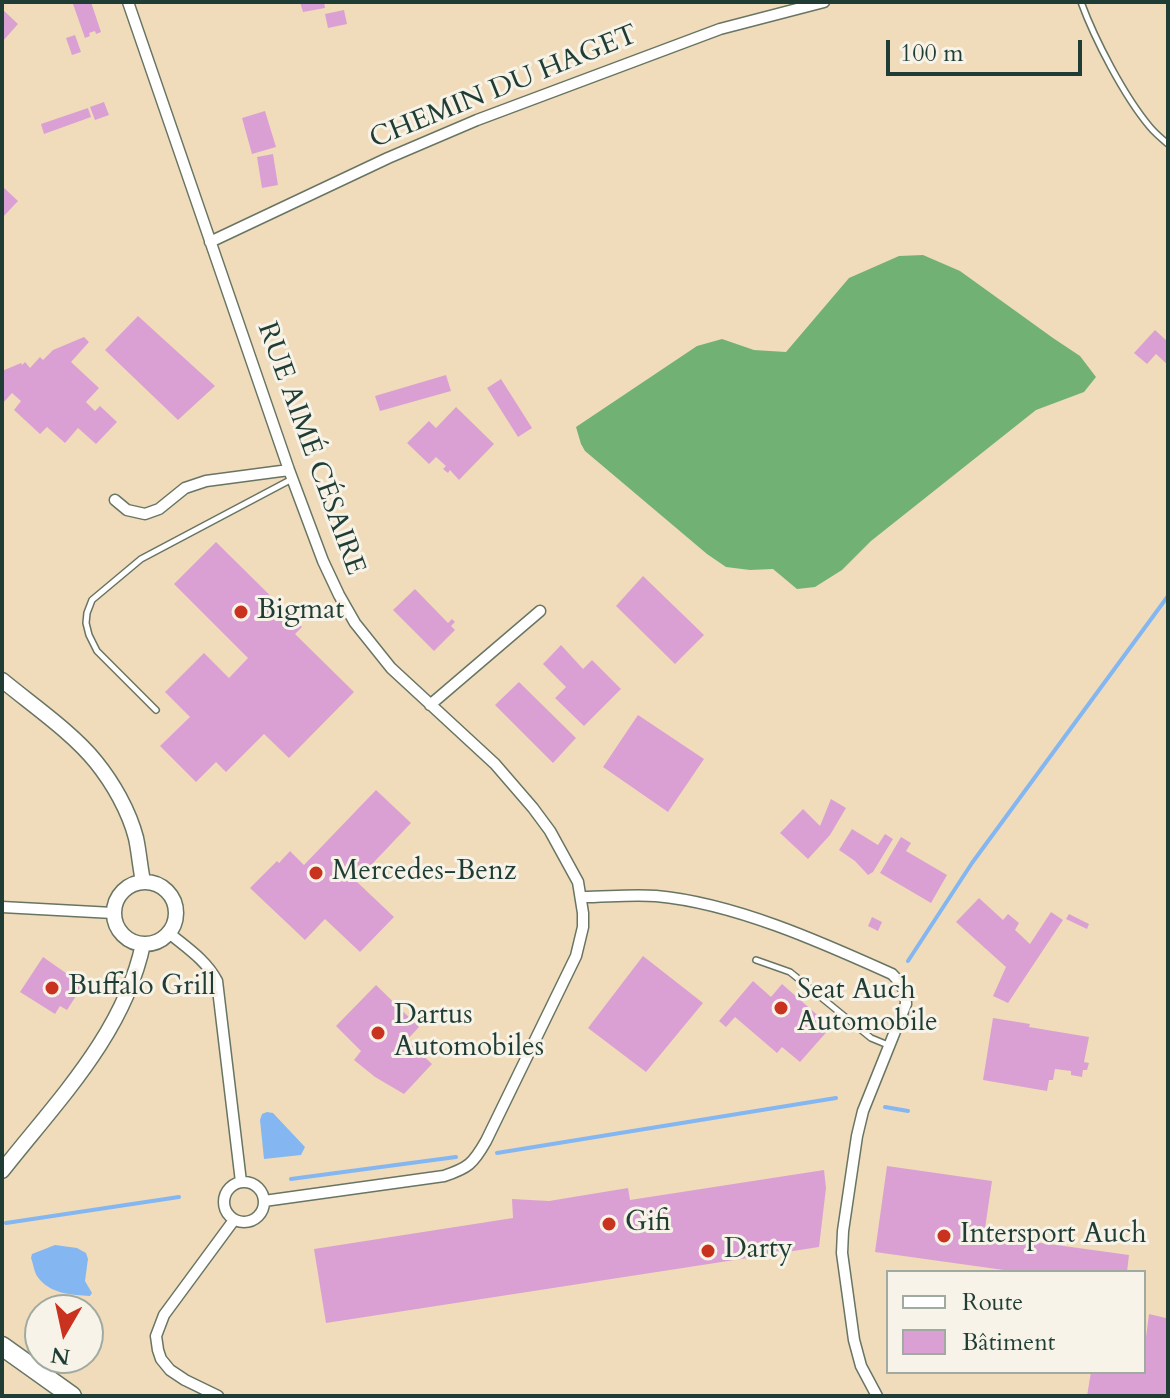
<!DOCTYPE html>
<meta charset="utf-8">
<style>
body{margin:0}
#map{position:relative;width:1170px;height:1398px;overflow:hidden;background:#f0dcba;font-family:Cardo,serif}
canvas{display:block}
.frame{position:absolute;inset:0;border:4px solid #1f3d34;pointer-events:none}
.legend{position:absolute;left:886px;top:1270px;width:260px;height:104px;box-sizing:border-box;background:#f7f3e8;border:2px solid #a1aaa0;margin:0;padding:10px 14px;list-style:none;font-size:24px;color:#1f3d34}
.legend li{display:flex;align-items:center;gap:16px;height:40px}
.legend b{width:40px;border:2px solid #a1aaa0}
.north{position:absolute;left:24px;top:1294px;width:80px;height:80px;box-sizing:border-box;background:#f7f3e8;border:2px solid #a1aaa0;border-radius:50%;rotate:189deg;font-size:22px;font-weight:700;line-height:32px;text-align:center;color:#1f3d34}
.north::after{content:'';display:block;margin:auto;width:28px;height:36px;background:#c8321e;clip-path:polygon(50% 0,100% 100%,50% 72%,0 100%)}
.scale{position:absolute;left:886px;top:40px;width:196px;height:36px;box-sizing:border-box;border:4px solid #1f3d34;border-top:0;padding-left:10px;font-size:24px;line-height:28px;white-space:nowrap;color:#1f3d34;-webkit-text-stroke:6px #f7f3e8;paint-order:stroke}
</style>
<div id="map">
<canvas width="1170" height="1398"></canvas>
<div class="frame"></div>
<ul class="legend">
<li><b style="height:10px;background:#fff"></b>Route</li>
<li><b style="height:22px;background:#daa0d4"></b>Bâtiment</li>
</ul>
<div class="north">N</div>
<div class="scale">100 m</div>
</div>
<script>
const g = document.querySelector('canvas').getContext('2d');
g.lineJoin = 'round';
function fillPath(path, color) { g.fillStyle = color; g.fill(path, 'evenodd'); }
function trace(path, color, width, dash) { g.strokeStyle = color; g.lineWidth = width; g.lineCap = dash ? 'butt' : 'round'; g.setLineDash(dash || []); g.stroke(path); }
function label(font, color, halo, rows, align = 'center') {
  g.font = font + ' Cardo,serif'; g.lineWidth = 6; g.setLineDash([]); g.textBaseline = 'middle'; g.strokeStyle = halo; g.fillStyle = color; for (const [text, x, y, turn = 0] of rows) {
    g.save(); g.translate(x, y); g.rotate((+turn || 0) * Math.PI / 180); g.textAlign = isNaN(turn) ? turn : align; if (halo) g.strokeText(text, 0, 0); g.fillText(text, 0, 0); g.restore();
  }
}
fillPath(new Path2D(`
 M923,255L960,271L1053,338L1080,356L1096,377L1084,392L1036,410L871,541L842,570L815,587L797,589L773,569L750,570L726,567L707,554L585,451L581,444L576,427L697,346L722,339L754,350L786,352L849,278L899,256Z`), '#71b274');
fillPath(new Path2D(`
 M267,1112L273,1113L305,1147L301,1155L264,1159L260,1120L262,1114Z
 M55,1245L77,1248L86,1253L88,1259L85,1281L92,1293L90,1296C72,1295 49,1294 37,1276C34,1271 33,1263 31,1258L32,1254Z`), '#84b7f1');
trace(new Path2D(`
 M908,961L972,863L1168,596
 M885,1107L908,1111
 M497,1153L836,1098
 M291,1179L456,1157
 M6,1223L179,1197`), '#84b7f1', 4);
fillPath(new Path2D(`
 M79,2H91L101,32L96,34L95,31L89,33L90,36L85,38L73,4Z
 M300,2H324L325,8L303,12Z
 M2,9L18,24L2,42Z
 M344,10L347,24L328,28L325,14Z
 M75,35L81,52L72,55L66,38Z
 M104,102L109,115L95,120L90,107Z
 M88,108L91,117L44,134L41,124Z
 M265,111L276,147L252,154L242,118Z
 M273,154L278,185L262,188L257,157Z
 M2,186L18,201L2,218Z
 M138,316L215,386L178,420L105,350Z
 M1155,330L1168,342V365L1156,354L1147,364L1134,353Z
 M84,337L89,342L71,362L99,388L86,402L95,411L100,406L117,422L96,444L78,428L65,443L47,427L40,434L14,410L21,401L12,393L2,404V371L21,363L22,365L25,362L30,368L40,357L43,360L53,350Z
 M446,375L451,391L380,411L375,396Z
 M501,379L532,428L518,437L487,388Z
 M456,407L494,444L459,480L450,470L448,473L443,469L446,466L436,457L429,464L407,443L429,421L436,428Z
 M216,542L302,627L295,634L354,692L289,758L264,734L226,772L216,762L196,782L160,746L190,717L165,692L204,653L229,678L248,658L174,584Z
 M643,576L704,635L675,664L616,606Z
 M415,589L448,623L452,619L455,622L451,626L455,630L434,651L393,610Z
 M561,645L583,669L592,660L621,689L584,726L555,698L566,687L543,664Z
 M519,682L576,738L553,763L495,705Z
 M638,715L704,759L668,812L603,767Z
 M376,790L411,823L356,881L394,917L360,952L325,919L305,940L250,888L277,861L279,863L290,851L304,865Z
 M831,799L846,808L830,835L808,859L780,833L803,809L820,826Z
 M852,829L878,845L885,834L893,839L873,872L868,875L855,861L839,850Z
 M901,837L911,843L906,851L947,875L931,903L880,873Z
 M979,898L1003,920L1008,914L1019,923L1015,930L1030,944L1051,912L1063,920L1008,1003L993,996L1006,967L956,922Z
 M1069,914L1089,924L1087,929L1066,919Z
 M872,917L882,922L878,931L868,926Z
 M643,956L703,1003L646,1072L588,1028Z
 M43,957L83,985L67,1010L60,1006L55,1014L20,992Z
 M753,981L771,997L782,984L831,1027L800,1062L782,1047L777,1053L735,1017L726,1027L719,1021Z
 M376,985L419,1027L407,1040L432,1064L404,1094L375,1077L354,1060L361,1051L336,1026Z
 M993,1018L1030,1024L1029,1027L1089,1037L1084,1062L1089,1063L1087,1070H1083L1082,1077L1071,1075V1071L1055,1069L1053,1080H1049L1047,1091L983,1080Z
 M887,1166L992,1181L984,1235L1129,1255L1127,1272H1018L875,1252Z
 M824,1170L826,1188L819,1247L326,1323L314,1249L513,1218L512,1199L549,1201L628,1188L630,1200Z
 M1149,1314L1166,1318V1323L1168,1324V1396H1087L1091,1372H1144V1337H1146Z`), '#daa0d4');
const lane = new Path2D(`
 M1081,2C1095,40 1124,96 1150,127C1155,133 1162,139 1168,144
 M156,710L97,651L89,635L86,623L87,613L92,600L141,559L292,479
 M756,960L790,972L871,1038L888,1045`);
const street = new Path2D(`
 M128,2L289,470L323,561L339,595L355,623L391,668L495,764L533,808L550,831L578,882L583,913V927L576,956L486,1141C473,1164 468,1168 444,1176L264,1201
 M210,242L388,158L477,120L720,29L824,2
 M115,500L127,510L145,514L159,509L185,488L206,481L289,470
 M430,705L540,611
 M582,897C606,897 632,894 656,896C734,903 821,942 892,974C901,983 906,991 906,1004L863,1111L857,1136L843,1231L842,1253L854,1340L861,1366L877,1396
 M2,907L113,913
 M169,933C187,948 206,960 217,981L241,1182
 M224 1202a20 20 0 1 1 40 0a20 20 0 1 1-40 0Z
 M218,1396L185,1380L170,1370L161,1359L158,1350L156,1336L164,1315L234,1220`);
const secondary = new Path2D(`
 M2,680C31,704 73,733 96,762C113,783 129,811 136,838C139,852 140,867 143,881
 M114 913a31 31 0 1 1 62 0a31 31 0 1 1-62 0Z
 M2,1171C57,1101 124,1034 143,944`);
const highway = new Path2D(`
 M2,1346L72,1396`);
trace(lane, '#687563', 8);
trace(street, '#687563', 13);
trace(secondary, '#687563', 17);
trace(highway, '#687563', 21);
trace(lane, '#fff', 5);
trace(street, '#fff', 10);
trace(secondary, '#fff', 14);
trace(highway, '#fff', 18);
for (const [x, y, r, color] of [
 [241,612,8,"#c8321e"],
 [316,873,8,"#c8321e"],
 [52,988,8,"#c8321e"],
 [781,1008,8,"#c8321e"],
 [378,1033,8,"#c8321e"],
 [609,1224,8,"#c8321e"],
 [944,1236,8,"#c8321e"],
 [708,1251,8,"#c8321e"]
]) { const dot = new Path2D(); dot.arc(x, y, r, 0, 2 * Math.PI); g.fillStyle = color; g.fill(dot); trace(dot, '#f7f3e8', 3); }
label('28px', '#1f3d34', '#f7f3e8', [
 ["CHEMIN DU HAGET",504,88,-22],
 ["RUE AIMÉ CÉSAIRE",310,449,70]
]);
label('28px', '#1f3d34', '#f7f3e8', [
 ["Bigmat",257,612],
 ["Mercedes-Benz",332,873],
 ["Buffalo Grill",68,988],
 ["Seat Auch",797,992],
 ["Automobile",797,1024],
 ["Dartus",394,1017],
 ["Automobiles",394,1049],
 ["Gifi",625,1224],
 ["Intersport Auch",960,1236],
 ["Darty",724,1251]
], 'left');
</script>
